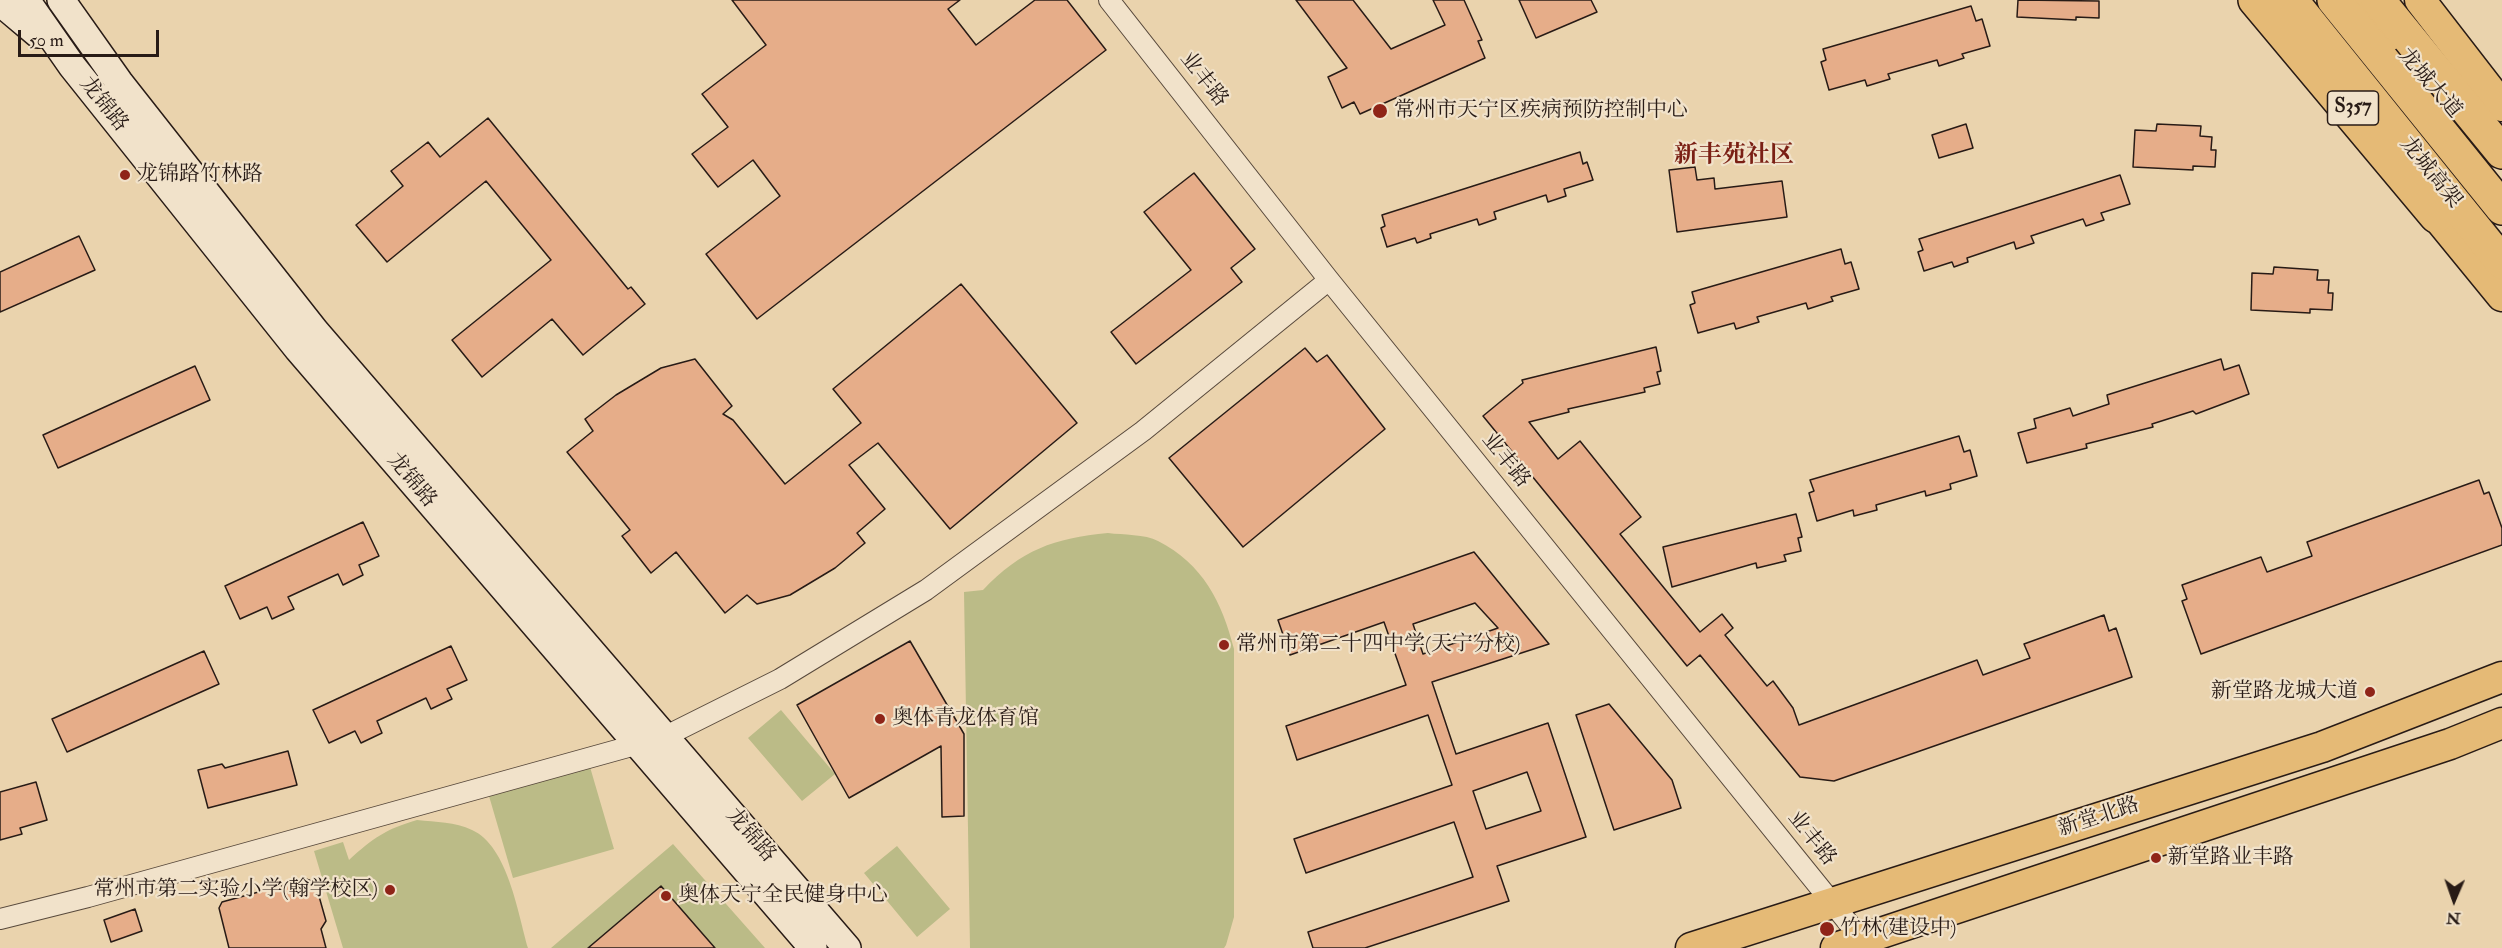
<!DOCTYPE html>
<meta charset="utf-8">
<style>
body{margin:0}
#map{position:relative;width:2502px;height:948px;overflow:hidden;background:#ead3ad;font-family:"IM FELL Double Pica",serif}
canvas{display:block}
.north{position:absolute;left:2424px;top:870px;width:60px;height:60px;-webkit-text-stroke:4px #f1e2ca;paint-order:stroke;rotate:182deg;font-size:16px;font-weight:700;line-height:24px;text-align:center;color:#281b16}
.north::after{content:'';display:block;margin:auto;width:21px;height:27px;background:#281b16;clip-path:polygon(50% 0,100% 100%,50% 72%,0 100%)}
.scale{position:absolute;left:18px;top:30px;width:141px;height:27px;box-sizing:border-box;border:3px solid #281b16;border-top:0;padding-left:8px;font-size:18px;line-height:21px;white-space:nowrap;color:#281b16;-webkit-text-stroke:4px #f1e2ca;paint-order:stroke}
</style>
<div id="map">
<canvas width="2502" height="948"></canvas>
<div class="north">N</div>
<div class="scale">50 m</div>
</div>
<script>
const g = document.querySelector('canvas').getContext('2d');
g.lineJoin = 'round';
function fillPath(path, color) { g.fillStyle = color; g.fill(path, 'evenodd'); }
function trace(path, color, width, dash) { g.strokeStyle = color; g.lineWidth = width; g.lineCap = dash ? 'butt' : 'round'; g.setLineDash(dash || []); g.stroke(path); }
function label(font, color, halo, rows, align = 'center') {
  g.font = font + ' "IM FELL Double Pica","Noto Serif SC",serif'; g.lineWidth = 4.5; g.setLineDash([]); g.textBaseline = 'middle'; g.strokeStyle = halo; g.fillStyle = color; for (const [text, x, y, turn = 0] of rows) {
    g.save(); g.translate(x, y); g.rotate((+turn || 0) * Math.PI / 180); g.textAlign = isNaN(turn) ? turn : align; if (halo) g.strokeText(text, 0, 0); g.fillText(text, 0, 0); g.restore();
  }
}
fillPath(new Path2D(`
 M1108,533C1123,535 1145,534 1158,541C1203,564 1222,602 1234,649V917L1226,945L1224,948H970L964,592L983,590C1021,550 1054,538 1108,533Z
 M781,710L835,774L802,801L748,738Z
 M590,767L614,849L513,878L489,796Z
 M417,820C436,822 455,822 472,830C508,846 518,914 528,948H343L314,851L343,842L349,860C373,838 386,829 417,820Z
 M673,844L765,948H551Z
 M897,846L950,909L917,937L864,873Z`), '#bbbb87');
const building = new Path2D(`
 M732,0H960L948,9L976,45L1035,0H1067L1106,50L757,319L706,254L780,196L753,160L718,187L692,154L728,127L702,94L766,45Z
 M1296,0H1353L1391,49L1445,25L1433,0H1464L1482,40L1478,41L1485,58L1360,114L1354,102L1342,108L1328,77L1347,68Z
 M1519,0H1591L1597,12L1536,38Z
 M2018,0L2099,1V18L2076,17V20L2017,17Z
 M1971,6L1976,21L1982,19L1990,46L1962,54L1964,58L1939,66L1937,60L1888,74L1890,79L1867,86L1865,80L1829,90L1821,62L1826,60L1823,49Z
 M488,118L628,289L631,287L645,304L583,355L552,319L482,377L452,340L551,260L486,181L387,262L356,225L403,186L391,171L428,142L440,157Z
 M1966,124L1973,148L1939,158L1932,135Z
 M2157,124L2201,126L2200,136L2212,137L2211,150H2216L2215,167L2193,166V170L2133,167L2135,130L2156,131Z
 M1580,152L1583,164L1587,162L1593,180L1564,189L1566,196L1548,202L1546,195L1494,212L1496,219L1479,225L1477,219L1430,234L1431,238L1417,243L1415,238L1387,247L1381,228L1385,226L1382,215Z
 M1695,167L1697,180L1714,178L1715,189L1782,181L1787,217L1677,232L1669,170Z
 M1194,173L1255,249L1231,268L1242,282L1136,364L1111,332L1191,270L1144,212Z
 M2120,175L2130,204L2101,213L2104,220L2086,226L2083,219L2031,236L2034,243L2016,249L2014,242L1967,258L1968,262L1954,267L1952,262L1924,271L1918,252L1923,250L1919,239Z
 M79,236L95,270L0,312V272Z
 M1841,249L1845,264L1851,262L1859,289L1831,297L1833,301L1808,309L1806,303L1757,317L1759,322L1736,329L1734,323L1698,333L1690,305L1695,303L1692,292Z
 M2274,267L2318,270L2317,280H2329L2328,293H2333L2332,310L2310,309V313L2251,310L2252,273L2273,274Z
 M961,284L1077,423L950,529L878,443L849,465L885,509L857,533L865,543L835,568L790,595L757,604L747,595L725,613L676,552L651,573L622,536L630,530L567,452L593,431L585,419L616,395L661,368L695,359L732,406L723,414L733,420L785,484L861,423L833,389Z
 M1656,347L1661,371L1657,372L1660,384L1644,388L1645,392L1568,409L1569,412L1529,422L1558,459L1580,441L1641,517L1620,534L1700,632L1722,614L1733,628L1725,635L1767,686L1773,681L1793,708L1799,725L1977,660L1983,675L2030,658L2024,644L2104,615L2109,631L2116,628L2132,677L1834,781L1800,777L1700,655L1687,666L1483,416L1523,383L1522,380Z
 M1305,348L1317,362L1327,355L1385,429L1243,547L1169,458Z
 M2221,359L2224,370L2239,365L2249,394L2196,414L2193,411L2152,424L2153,427L2086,444L2087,448L2027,463L2018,433L2036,428L2034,419L2070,408L2073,416L2109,404L2107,395Z
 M195,366L210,400L58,468L43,435Z
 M1959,436L1964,452L1970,450L1977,476L1950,484L1951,489L1926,496L1925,491L1876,505L1877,510L1854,516L1853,510L1817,521L1809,493L1814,491L1810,480Z
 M2479,480L2484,494L2489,492L2502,528V545L2201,654L2182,601L2187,599L2182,585L2261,557L2267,572L2312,556L2307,542Z
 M1796,514L1802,537L1798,538L1801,551L1784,555L1786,561L1757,568L1756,563L1672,587L1663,547Z
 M363,522L379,556L359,565L363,575L343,585L338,574L288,597L294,609L272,619L267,607L240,619L225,586Z
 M1474,552L1549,644L1432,682L1456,754L1548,723L1586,837L1497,866L1509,901L1365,948H1313L1308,932L1473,877L1454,822L1306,873L1294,839L1452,785L1428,715L1297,760L1286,726L1406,685L1384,622L1290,655L1278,620ZM1475,603L1498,628L1423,654L1413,624ZM1527,772L1541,811L1486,829L1473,791Z
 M910,641L964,734V816L942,817L941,746L849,798L797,705Z
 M451,646L467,680L447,689L452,699L431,709L426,698L377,721L382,733L361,743L355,731L329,743L313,710Z
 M204,651L219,684L67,752L52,719Z
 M1609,704L1672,780L1681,808L1614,830L1576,715Z
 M288,751L297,785L208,808L198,770L222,764L225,768Z
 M36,782L47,820L20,828L22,834L0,840V792Z
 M306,879L315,882L326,921L321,929L326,948H229L219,908L222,902Z
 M661,886L715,948H588Z
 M135,909L142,931L111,942L104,920Z`);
fillPath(building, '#e6ad89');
trace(building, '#281b16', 1.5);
const street = new Path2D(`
 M1109,0L1329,280L1867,946
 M0,919L88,897L664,737L780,679L926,590L1143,431L1329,280`);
const secondary = new Path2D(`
 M26,0L72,66L298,349L813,948
 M61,0L119,82L315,331L847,948
 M0,2L38,34`);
const primary = new Path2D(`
 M2359,0L2388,36
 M2420,0L2502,106
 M2421,197L2502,296
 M1691,948L2322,747L2502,677
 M1836,948L2450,744L2502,723`);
const highway = new Path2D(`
 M2255,0L2436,216
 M2291,0L2502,262
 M2334,0L2502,208
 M2378,0L2502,152`);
trace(street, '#58493c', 22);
trace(secondary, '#281b16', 30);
trace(primary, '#281b16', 33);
trace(highway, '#281b16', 36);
trace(street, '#f1e2ca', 20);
trace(secondary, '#f1e2ca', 27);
trace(primary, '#e5ba76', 30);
trace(highway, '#e5ba76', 33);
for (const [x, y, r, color] of [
 [1380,111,8,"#8f2418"],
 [125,175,6,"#8f2418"],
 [1224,645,6,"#8f2418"],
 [2370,692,6,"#8f2418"],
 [880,719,6,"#8f2418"],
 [2156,858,6,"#8f2418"],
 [390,890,6,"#8f2418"],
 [666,896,6,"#8f2418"],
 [1827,929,8,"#8f2418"]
]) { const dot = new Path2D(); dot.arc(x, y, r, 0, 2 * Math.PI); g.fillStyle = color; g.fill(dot); trace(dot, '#f1e2ca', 2); }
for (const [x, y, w] of [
 [2353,108,51]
]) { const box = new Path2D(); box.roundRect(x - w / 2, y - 17, w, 34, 4.5); g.fillStyle = '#f1e2ca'; g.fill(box); trace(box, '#281b16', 1.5); }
label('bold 20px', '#281b16', null, [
 ["S357",2353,108]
]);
label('21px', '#281b16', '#f1e2ca', [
 ["业丰路",1203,80,52],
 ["龙城大道",2429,84,49],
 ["龙锦路",103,105,51],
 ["龙城高架",2430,173,51],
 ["业丰路",1505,461,51],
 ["龙锦路",411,481,50],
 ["新堂北路",2099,818,-18],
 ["龙锦路",750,836,49],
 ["业丰路",1811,839,51]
]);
label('21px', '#281b16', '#f1e2ca', [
 ["常州市天宁区疾病预防控制中心",1394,111],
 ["龙锦路竹林路",137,175],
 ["常州市第二十四中学(天宁分校)",1236,645],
 ["新堂路龙城大道",2358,692,"right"],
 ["奥体青龙体育馆",892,719],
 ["新堂路业丰路",2168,858],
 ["常州市第二实验小学(翰学校区)",378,890,"right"],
 ["奥体天宁全民健身中心",678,896],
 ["竹林(建设中)",1840,929]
], 'left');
label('bold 24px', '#7a1f14', '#f1e2ca', [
 ["新丰苑社区",1734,157]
]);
</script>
